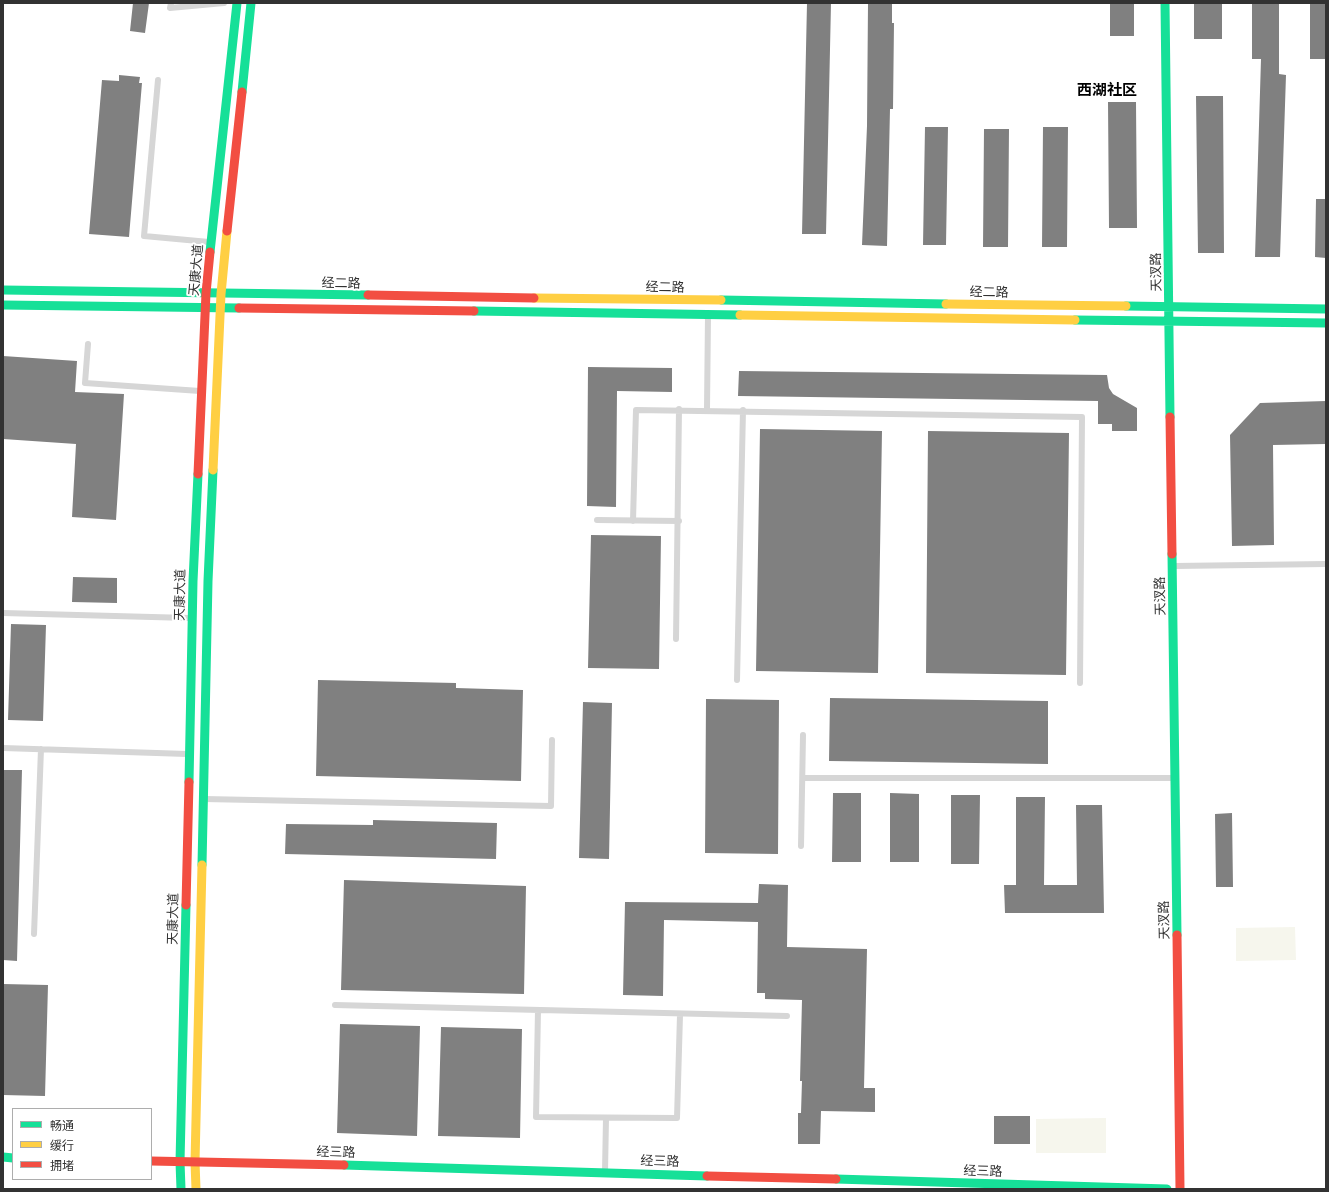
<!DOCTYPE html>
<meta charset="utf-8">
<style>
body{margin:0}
#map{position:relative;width:1329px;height:1192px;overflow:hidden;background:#fff;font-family:"Exo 2","Noto Sans SC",sans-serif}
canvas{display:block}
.frame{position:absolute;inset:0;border:4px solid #323232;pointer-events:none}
.legend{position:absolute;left:12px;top:1108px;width:140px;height:72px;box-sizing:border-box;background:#fff;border:1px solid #adadad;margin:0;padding:5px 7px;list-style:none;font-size:12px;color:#323232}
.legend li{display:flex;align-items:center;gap:8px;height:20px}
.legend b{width:20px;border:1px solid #adadad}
</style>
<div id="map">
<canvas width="1329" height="1192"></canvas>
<div class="frame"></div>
<ul class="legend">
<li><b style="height:5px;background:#16e098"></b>畅通</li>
<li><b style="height:5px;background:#ffcf43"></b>缓行</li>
<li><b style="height:5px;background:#f24e42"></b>拥堵</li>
</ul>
</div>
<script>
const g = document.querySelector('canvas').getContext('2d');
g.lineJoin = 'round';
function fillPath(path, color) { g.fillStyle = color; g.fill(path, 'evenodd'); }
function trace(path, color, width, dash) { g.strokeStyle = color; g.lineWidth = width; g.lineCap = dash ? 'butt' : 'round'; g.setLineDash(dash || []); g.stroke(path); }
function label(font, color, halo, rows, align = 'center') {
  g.font = font + ' "Exo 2","Noto Sans SC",sans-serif'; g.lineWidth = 4; g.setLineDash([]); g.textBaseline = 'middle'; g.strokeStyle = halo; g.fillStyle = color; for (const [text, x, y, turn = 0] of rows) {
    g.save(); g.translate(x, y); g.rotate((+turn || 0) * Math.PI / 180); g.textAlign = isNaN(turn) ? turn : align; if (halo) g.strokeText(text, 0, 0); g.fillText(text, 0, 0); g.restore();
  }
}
fillPath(new Path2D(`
 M1295,927L1296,960L1236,961V928Z
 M1106,1118V1153H1036V1119Z`), '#f6f6ed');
fillPath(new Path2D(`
 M133,3H149L145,33L130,31Z
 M807,3H831L826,234H802Z
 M868,3H892V23H894L893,109H890L887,246L862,245L867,126Z
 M1110,3H1134V36H1110Z
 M1194,3H1222V39H1194Z
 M1252,3H1279V74L1286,75L1280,257H1255L1261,59H1252Z
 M1310,3H1326V59H1310Z
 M119,75L140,77L139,83H142L129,237L89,234L102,80L119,81Z
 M1196,96H1223L1224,253H1198Z
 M1108,102H1136L1137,228H1109Z
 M925,127H948L946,245H923Z
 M1043,127H1068L1067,247H1042Z
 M984,129H1009L1008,247H983Z
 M1316,199H1326V258L1315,257Z
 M3,356L77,361L75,392L124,394L116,520L72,517L76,444L3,439Z
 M588,367L672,368V392L617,391L616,507L587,506Z
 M739,371L1107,375L1109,388L1113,394L1137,408V431H1112V424H1098V401L738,396Z
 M1326,401V444L1273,445L1274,545L1232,546L1230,435L1260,403Z
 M760,429L882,431L878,673L756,671Z
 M928,431L1069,433L1066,675L926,673Z
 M591,535L661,536L659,669L588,668Z
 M73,577L117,578V603L72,602Z
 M11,624L46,625L43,721L8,720Z
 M318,680L456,683V688L523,690L521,781L316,776Z
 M830,698L1048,701V764L829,761Z
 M706,699L779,700L778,854L705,853Z
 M583,702L612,703L609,859L579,858Z
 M3,770H22L17,961L3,960Z
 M833,793H861V862H832Z
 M890,793L919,794V862H890Z
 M951,795H980L979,864H951Z
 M1016,797H1045L1044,885H1077L1076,805H1102L1104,913H1005L1004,885H1016Z
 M1232,813L1233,887H1216L1215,814Z
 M373,820L497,823L496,859L285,854L286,824L373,825Z
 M344,880L526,886L524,994L341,990Z
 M759,884L788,885L787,947L867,949L864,1088H875V1112L821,1111L820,1144H798V1113H801L802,1081H800L802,1000L765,999V993H757L758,922L664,920L663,996L623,995L625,902L758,903Z
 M3,984L48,985L45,1096L3,1095Z
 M340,1024L420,1026L417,1136L337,1133Z
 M441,1027L522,1029L520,1138L438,1136Z
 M994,1116H1030V1144H994Z`), '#808080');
trace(new Path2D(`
 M171,3L170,8L224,3
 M158,80L144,236L209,242
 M88,344L85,383L200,391
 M707,409L708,315
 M597,520L679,521
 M633,521L636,410L1082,417L1080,683
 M1174,566L1326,564
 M3,613L189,618
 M676,639L679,409
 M737,680L743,410
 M3,748L187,754
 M803,778H1173
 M204,799L551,806L552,740
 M801,846L803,735
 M34,934L41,749
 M335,1005L787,1016
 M538,1010L536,1117L677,1118L680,1015
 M605,1172L606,1118`), '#d6d6d6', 6);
trace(new Path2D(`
 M1165,3L1170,417
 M242,92L251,3
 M210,252L237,3
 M3,290L368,295
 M721,300L946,304
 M3,305L239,308
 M1126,306L1326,309
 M474,311L740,315
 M1075,320L1326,323
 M1172,554L1177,935
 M189,782L193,581L198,474
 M202,865L208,581L213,470
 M3,1157L13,1158
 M344,1165L707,1176
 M836,1179L1167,1189
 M181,1189L180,1162L186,905`), '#16e098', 9);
trace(new Path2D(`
 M534,298L721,300
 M946,304L1126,306
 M740,315L1075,320
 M213,470L221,294L227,231
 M196,1189L195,1162L202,865`), '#ffcf43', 9);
trace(new Path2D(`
 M227,231L242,92
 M368,295L534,298
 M239,308L474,311
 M1170,417L1172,554
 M198,474L206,293L210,252
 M186,905L189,782
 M1177,935L1180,1189
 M151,1161L344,1165
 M707,1176L836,1179`), '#f24e42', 9);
label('13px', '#323232', '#fff', [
 ["天康大道",196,270,-85],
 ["天汊路",1156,272,-91],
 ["经二路",341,283,1],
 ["经二路",665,287,1],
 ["经二路",989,292,1],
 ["天康大道",180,595,-89],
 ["天汊路",1160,596,-91],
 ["天康大道",173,919,-89],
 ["天汊路",1164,920,-91],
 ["经三路",336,1152,2],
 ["经三路",660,1161,2],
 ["经三路",983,1171,2]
]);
label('bold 15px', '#000', '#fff', [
 ["西湖社区",1107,90]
]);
</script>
